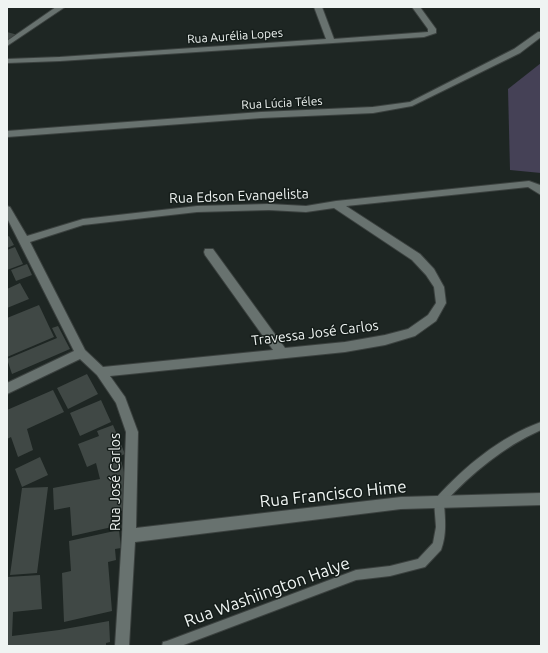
<!DOCTYPE html>
<meta charset="utf-8">
<style>
body{margin:0}
#map{position:relative;width:548px;height:653px;overflow:hidden;background:#1e2623;font-family:Ubuntu,sans-serif}
canvas{display:block}
.frame{position:absolute;inset:0;border:8px solid #eff4f2;pointer-events:none}
</style>
<div id="map">
<canvas width="548" height="653"></canvas>
<div class="frame"></div>
</div>
<script>
const g = document.querySelector('canvas').getContext('2d');
g.lineJoin = 'round';
function fillPath(path, color) { g.fillStyle = color; g.fill(path, 'evenodd'); }
function trace(path, color, width, dash) { g.strokeStyle = color; g.lineWidth = width; g.lineCap = dash ? 'butt' : 'round'; g.setLineDash(dash || []); g.stroke(path); }
function label(font, color, halo, rows, align = 'center') {
  g.font = font + ' Ubuntu,sans-serif'; g.lineWidth = 3; g.setLineDash([]); g.textBaseline = 'middle'; g.strokeStyle = halo; g.fillStyle = color; for (const [text, x, y, turn = 0] of rows) {
    g.save(); g.translate(x, y); g.rotate((+turn || 0) * Math.PI / 180); g.textAlign = isNaN(turn) ? turn : align; if (halo) g.strokeText(text, 0, 0); g.fillText(text, 0, 0); g.restore();
  }
}
fillPath(new Path2D(`
 M541,63V173L510,170L508,89Z`), '#454156');
fillPath(new Path2D(`
 M7,32L18,35L7,43Z
 M9,236L14,245L7,248V237Z
 M15,247L23,264L7,270V250Z
 M27,264L32,275L16,281L11,270Z
 M20,283L29,299L7,308V289Z
 M39,305L54,337L7,357V318Z
 M58,326L70,349L12,374L7,359L57,338L52,328Z
 M87,374L98,394L68,409L57,388Z
 M53,390L64,412L27,429L33,450L18,457L11,437L7,439V410Z
 M101,400L111,422L80,436L70,413Z
 M113,425L125,454L120,456L124,472L126,510L111,513L112,527L72,536L70,507L54,510L53,488L100,479L96,463L87,467L78,444L99,436L97,431Z
 M40,457L48,475L22,487L15,469Z
 M48,487L37,573L10,575L22,488Z
 M119,530L121,548L115,549L116,560L108,562L112,611L64,622L62,573L71,571L69,541Z
 M40,575L42,609L13,612L12,636L59,630L109,621L110,642L106,643V646H7V577Z`), '#404845');
const service = new Path2D(`
 M541,422V430C503,447 472,473 444,503C445,519 447,534 441,550L425,567L421,568L390,576L356,580L181,646H162L163,642L167,641L356,570L390,566L418,559L433,543L436,527L434,501L436,498C465,466 500,437 541,422Z`);
const minor = new Path2D(`
 M56,7H65L7,46V41Z
 M314,7H322L334,39L428,32V29L412,7H420L436,29V33L424,37L60,61L7,63V59L60,57L326,39Z
 M538,32H541V37L520,53L412,106L373,113L261,118L7,137V131L261,112L373,107L410,102L514,49Z
 M529,181L540,185L541,195L528,187L346,206L420,254L434,269L444,287L446,303L436,321L415,336L385,345L345,352L110,376L125,397L138,432L136,528L401,497L541,493V505L401,509L135,542L129,646H115L122,536L126,432L116,403L97,375L80,359L7,394V383L74,351L7,218V206L10,207L27,236L83,219L197,206L269,204L306,206L336,201ZM334,208L412,260L426,275L434,287L436,303L428,315L408,329L385,335L345,342L285,348L213,249H205L204,252L205,255L273,350L103,367L85,350L30,242L83,225L197,212L269,210L306,212Z`);
trace(service, '#3b413f', 2);
trace(minor, '#3b413f', 2);
fillPath(service, '#68726f');
fillPath(minor, '#68726f');
label('12px', '#eff4f2', '#151d1a', [
 ["Rua Aurélia Lopes",235,36,-4],
 ["Rua Lúcia Téles",282,103,-3]
]);
label('14px', '#eff4f2', '#151d1a', [
 ["Rua Edson Evangelista",239,196,-2],
 ["Travessa José Carlos",315,333,-7],
 ["Rua José Carlos",115,482,-90]
]);
label('17px', '#eff4f2', '#151d1a', [
 ["Rua Francisco Hime",333,494,-6],
 ["Rua Washiington Halye",267,592,-20]
]);
</script>
